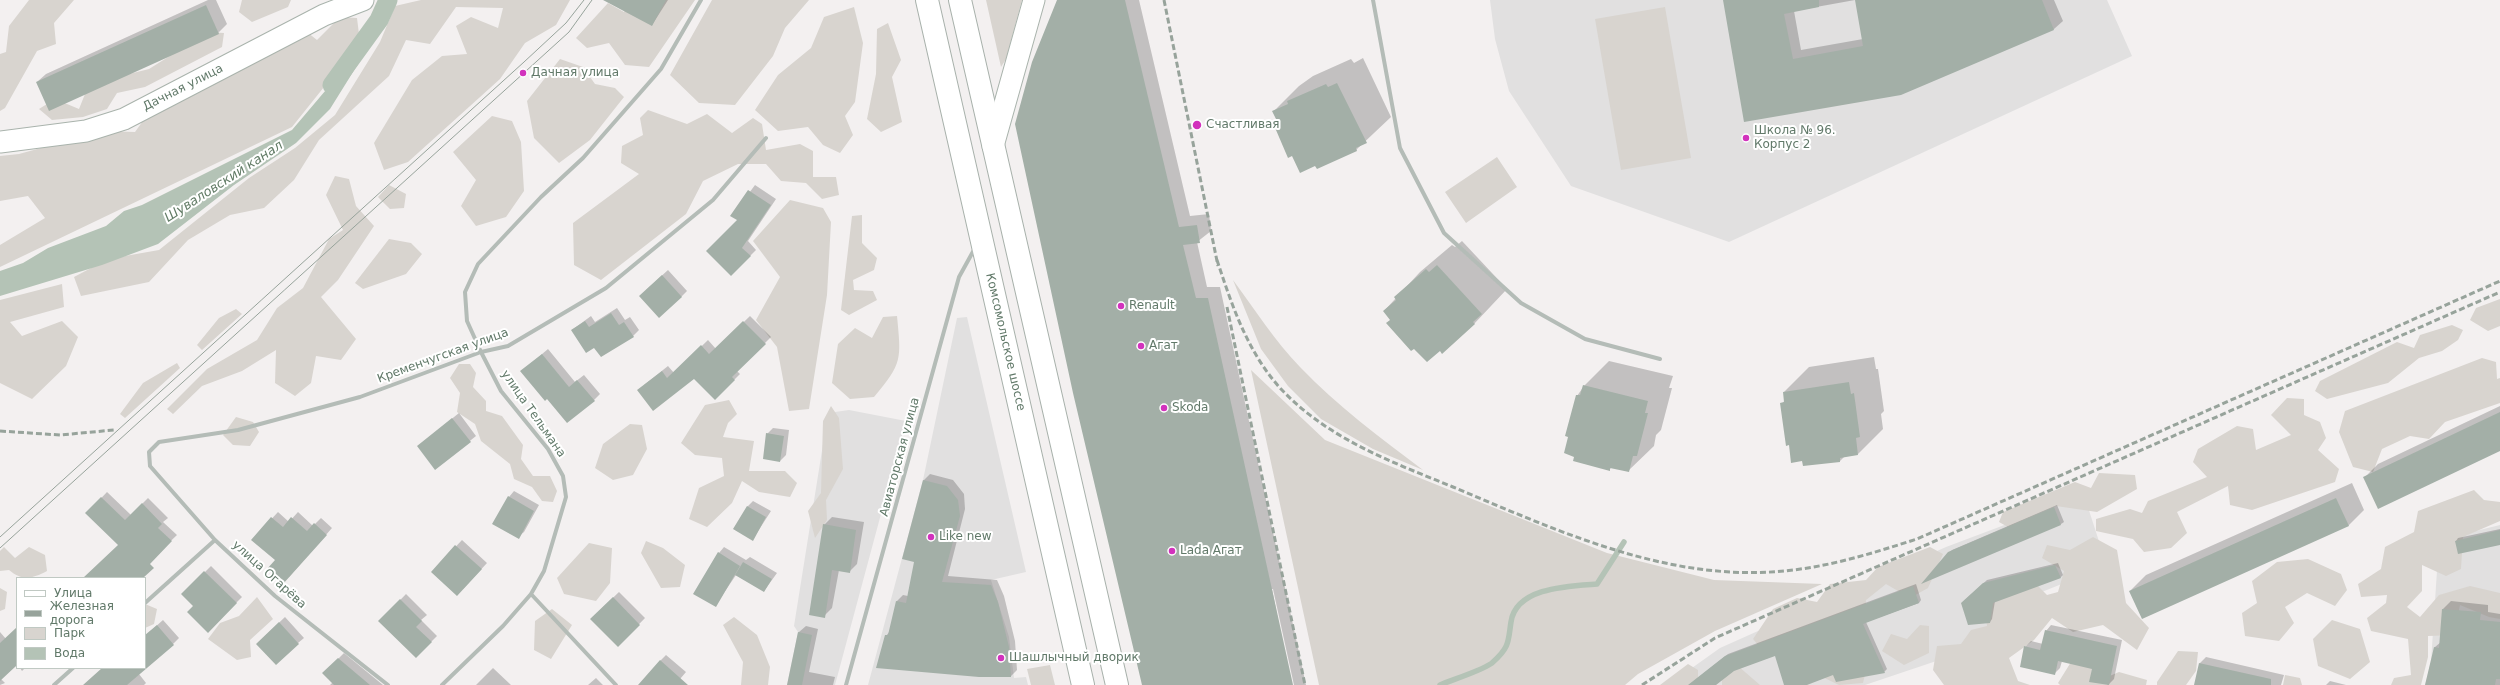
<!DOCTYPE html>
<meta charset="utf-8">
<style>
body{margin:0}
#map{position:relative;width:2500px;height:685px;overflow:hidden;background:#f3f0f0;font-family:"DejaVu Sans",sans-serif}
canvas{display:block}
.legend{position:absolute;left:16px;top:577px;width:130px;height:92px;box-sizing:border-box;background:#fff;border:1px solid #c0c9c3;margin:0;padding:5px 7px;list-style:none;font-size:12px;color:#617969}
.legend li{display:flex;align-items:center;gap:8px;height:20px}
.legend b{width:20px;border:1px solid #c0c9c3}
</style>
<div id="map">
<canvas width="2500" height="685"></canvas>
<ul class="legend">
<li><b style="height:5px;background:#fff"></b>Улица</li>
<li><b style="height:5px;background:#97a39b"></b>Железная дорога</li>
<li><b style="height:11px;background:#d8d4cf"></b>Парк</li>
<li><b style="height:11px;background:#b4c3b6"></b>Вода</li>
</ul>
</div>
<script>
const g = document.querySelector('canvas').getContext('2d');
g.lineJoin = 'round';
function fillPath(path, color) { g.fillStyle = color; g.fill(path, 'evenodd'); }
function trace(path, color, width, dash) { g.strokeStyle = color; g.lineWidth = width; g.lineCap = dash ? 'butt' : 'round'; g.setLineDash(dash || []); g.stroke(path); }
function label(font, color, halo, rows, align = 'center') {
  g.font = font + ' "DejaVu Sans",sans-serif'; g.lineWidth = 4; g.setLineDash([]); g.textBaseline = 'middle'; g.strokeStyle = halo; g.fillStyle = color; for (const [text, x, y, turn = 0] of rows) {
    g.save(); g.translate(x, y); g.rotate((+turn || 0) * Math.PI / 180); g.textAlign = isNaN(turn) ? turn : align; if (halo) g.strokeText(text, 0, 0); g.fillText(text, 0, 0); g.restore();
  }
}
fillPath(new Path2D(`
 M1490,0H2107L2132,56L1729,242L1571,186L1509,91L1495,39Z
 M967,317L1026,572L991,580L1009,637L1014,678L1026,677L1028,685H868L923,480L957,318Z
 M849,410L906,421L835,685H787L798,632L794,626L828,413Z
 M2084,495L2107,566L1999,609L1984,645L1865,685H1668L1720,648L1946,547Z
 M2500,525V685H2425L2431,662L2439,540Z`), '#e1e0e0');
fillPath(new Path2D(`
 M29,0H74L54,23L56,44L37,51L5,108L0,111V54L6,52L9,26Z
 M242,0H291L288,7L252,22L239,12Z
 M421,0H570L556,25L525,43L500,79L408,162L384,170L374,143L412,80L442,56L467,54L456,26L471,17L498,28L503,8L456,7L430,44L406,40L389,76L319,140L294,180L264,208L230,215L188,240L149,282L81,296L74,277L108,259L159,250L249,178L295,148L335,115L380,42L395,6Z
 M630,0H695L649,67L625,65L609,43L587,48L576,38L608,3L624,12Z
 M712,0H809L785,28L773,56L735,105L699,103L670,75Z
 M986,0H1022L1006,59L1001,67Z
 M854,7L863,43L855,102L845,116L853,135L840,153L823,145L808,127L778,131L755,110L778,75L811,48L824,17Z
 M1665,7L1691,158L1621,170L1595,19Z
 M340,17L357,18L360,42L292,127L0,267V245L45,218L28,196L0,201V156L19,154L103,131L135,132L165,90L293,21L317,40Z
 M888,23L901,60L892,77L902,122L881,132L867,119L876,74L877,29Z
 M208,32L224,33L222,47L145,87L117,93L107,109L83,117L52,120L39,109L55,99L79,109L89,84L149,69Z
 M560,59L583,67L595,84L615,88L624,97L590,140L559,163L534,138L527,101Z
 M648,110L687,124L707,114L732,133L753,118L762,124L766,150L800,144L813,151V177H836L839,195L822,199L806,183L781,181L766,164H738L703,181L686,214L601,280L574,265L573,223L639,174L621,163L622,146L643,135L640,118Z
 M492,116L512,121L521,142L524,191L506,217L476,226L461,206L476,180L453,152Z
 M1497,157L1517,187L1466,223L1445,192Z
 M335,176L349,179L356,206L374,226L338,280L321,297L356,339L341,360L316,356L311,383L295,396L275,383L276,350L242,371L202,386L173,414L167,409L207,369L257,340L277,308L303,288L329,239L343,230L326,195Z
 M389,185L406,194L404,208L390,209L378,197Z
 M790,200L823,208L831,222L827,295L809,409L789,411L777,347L756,320L780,277L753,241Z
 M862,215V243L877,258L874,270L853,280L854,290L873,291L877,300L849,315L841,310L852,216Z
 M389,239L411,243L422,254L406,274L363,289L355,283Z
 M1233,280C1255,310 1275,341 1300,367C1337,406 1381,438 1423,470L1373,449L1321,419L1288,386L1261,349Z
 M62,284L64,307L10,322L22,336L62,321L78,337L66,366L32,399L0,383V300Z
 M2500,299V326L2488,331L2470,320L2476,308Z
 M236,309L242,314L202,350L197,345L219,318Z
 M897,316C901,359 903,363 874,397L850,399L832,383L838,344L855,328L872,338L883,317Z
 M2452,325L2463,330L2458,340L2442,351L2419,358L2388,383L2327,399L2315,391L2320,381L2397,342L2414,348L2420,335Z
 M2482,358L2496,362L2497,379L2500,378V403L2445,422L2429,439L2410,436L2382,449L2373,472L2353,467L2339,432L2345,411Z
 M177,363L180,368L125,418L120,414L143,383Z
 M459,364H470L476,373L473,387L486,401V411L502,416L523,445L521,459L533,476H550L557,491L553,502L542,501L532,487L514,479L510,464L481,441L475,424L457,412L460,393L450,378Z
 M1251,370L1325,440L1607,553L1714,580L1822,584L1715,631L1638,674L1625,685H1319Z
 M2287,398L2304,399V415L2320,422L2326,438L2318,450L2339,469L2335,482L2252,510L2230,505L2228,486L2177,512L2187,533L2171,548L2144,552L2133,539L2096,531V519L2130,509L2142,513L2148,501L2207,477L2193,462L2198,449L2237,426L2253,429L2256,450L2291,435L2271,415Z
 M729,400L737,414L728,423L723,437L754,441L749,471H785L797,483L790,497L759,492L742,481L732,503L707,527L689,519L699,488L724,476L722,458L695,455L681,443L705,405Z
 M831,406L839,418L843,469L826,500L827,520L815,538L808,511L821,493L823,421Z
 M236,417L253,422L259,432L250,446L233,445L223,435Z
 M630,424L642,425L647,449L633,475L613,480L595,468L603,444Z
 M2099,473L2135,475L2137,489L2097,512L2056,506L2008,527L1999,522L2003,512L2075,482L2091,488Z
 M2474,490L2484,500L2500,502V521L2463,537L2461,569L2446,576L2422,565V591L2407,607L2420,617L2439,595L2470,586L2500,593V619L2489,617L2460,605L2454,635L2428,636V657L2421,685H2391L2394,678L2411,675L2408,639L2371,631L2367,618L2386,603L2387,595L2361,597L2358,584L2381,569L2385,547L2414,532L2418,511Z
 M2093,537L2117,550L2126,603L2149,628L2137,650L2103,625L2073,632L2052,618L2034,640L2009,658L2018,681L2030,685H1944L1933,670L1937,646L1961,644L1971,630L1987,626L1983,599L2027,575L2047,595L2058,592L2064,571L2042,558L2047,545L2070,550Z
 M646,541L663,548L685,565L680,587L661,588L641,553Z
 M589,543L612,548L610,583L596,601L564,594L557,578Z
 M4,547L15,558L29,547L45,555L47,571C32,579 22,581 9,570L0,571V551Z
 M1930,547L1943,554L1928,588L1910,598L1886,584L1866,600L1865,617L1835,628L1867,666L1863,683L1839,685L1760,647L1753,639L1773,609L1797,598L1817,602L1830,584L1866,580L1878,567Z
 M2308,559L2341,574L2347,590L2335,606L2307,593L2285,607L2294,623L2279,641L2245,636L2242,613L2257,603L2252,581L2277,562Z
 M0,588L7,592L5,609L0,611Z
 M257,597L273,619L250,640L251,657L237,660L208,639L220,623L239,616Z
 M145,604L157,609L154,624L145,628Z
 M552,609L572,625L551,659L534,650L535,621Z
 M734,617L757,635L770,667L768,685H741L743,662L723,625Z
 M2332,620L2360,629L2370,662L2350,679L2318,666L2313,639Z
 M1920,625L1929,626V653L1904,665L1882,651L1891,634L1907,639Z
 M2090,643L2100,680L2119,672L2147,680L2146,685H2060L2058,683L2071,662Z
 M2178,651L2198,652L2196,671L2186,685H2157V682Z
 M1688,664L1698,670V682L1694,685H1660Z
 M1050,665L1055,685H1031L1027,669Z
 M1738,666L1760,685H1722V677Z
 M2285,675L2300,678L2302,685H2283Z`), '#d8d4cf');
fillPath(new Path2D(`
 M359,51L363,56L330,109L296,143L234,185L158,244L102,265L0,296V271L23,263L48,248L106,226L124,211L142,205L292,130Z`), '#b4c3b6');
fillPath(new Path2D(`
 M208,0H216L227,24L218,33L37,82L46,74Z
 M625,0H668L652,25Z
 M1058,0H1139L1190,216L1209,214L1211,231L1197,242L1207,287H1220L1306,685H1294L1273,589H1272L1291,685H1143Z
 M1724,0H1855L1794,11L1801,50L1863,39L1856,0H2054L2063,21L2054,29L1900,94L1745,121Z
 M1363,58L1391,117L1356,150L1316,164L1292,155L1274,123L1277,120L1274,111L1299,86L1313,76L1351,59L1354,63Z
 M755,185L776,199L748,241L756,250L731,275L738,220L732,216Z
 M1462,241L1507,289L1474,324L1440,350L1391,319L1384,311L1420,272L1452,245L1455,247Z
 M668,270L687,291L681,297L646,290Z
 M617,308L625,320L630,317L639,330L633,336L594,346L572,330L591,316L595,322Z
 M750,316L771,337L737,371L740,374L715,399L694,377L644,385L668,366L674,373L708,340L716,349Z
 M548,349L575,382L584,375L600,394L594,400L547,398L522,371Z
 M1874,357L1876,369H1878L1884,411L1881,414L1883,429L1858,454L1845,456L1840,461L1803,460L1790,444L1782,404L1785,400L1784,392L1809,367Z
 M1609,361L1673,376L1669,388H1672L1661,430L1656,435L1654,446L1628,471L1612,467L1609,470L1577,396L1584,386Z
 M2500,406V450L2364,478L2378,464Z
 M459,413L476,436L435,469L418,446Z
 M773,428L789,430L786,455L780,461L767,434Z
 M930,474L953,480L964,494L965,509L948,576L997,580L1004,596L1015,641L1017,670L1011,676L886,636L890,631L897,601L903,595L908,596L915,562L924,480Z
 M2352,483L2364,510L2348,526L2130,591L2146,575Z
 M514,491L539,505L524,532L518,537L509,497Z
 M107,492L131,515L148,498L168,518L163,522L177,535L132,578H84L120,545L87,513Z
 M753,501L771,511L753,539L747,507Z
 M2057,505L2064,522L2061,524L1925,581L1952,550Z
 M278,512L289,522L298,512L313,526L321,518L332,528L289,577L276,560L253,539Z
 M832,517L864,522L857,564L849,572L839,570L832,608L824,616V525Z
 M2500,529V544L2456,541L2458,538Z
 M462,540L487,563L463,589L432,572Z
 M724,547L746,560L750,557L777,573L764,591L736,575L715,606L719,553Z
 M2058,563L2063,575L2061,577L1995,601L1992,619L1990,622L1962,603L1987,580Z
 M211,566L242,597L208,631L195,606L183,594Z
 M1916,584L1921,600L1919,603L1866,622L1887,669L1884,672L1833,674L1804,685H1785L1776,655L1734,670L1715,685H1689L1728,654Z
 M619,592L645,618L618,646L591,619Z
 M406,594L427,615L421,620L437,636L416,657L380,621Z
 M2451,601L2488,605V612L2500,614V685H2426L2435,647L2441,642L2443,609Z
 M285,617L304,638L298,643L263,638Z
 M163,620L179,638L173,644L139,674L146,683L144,685H92L103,668H145V636Z
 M2051,625L2122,640L2114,679L2108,685L2093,668L2062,661L2060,668L2055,673L2025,647L2031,641L2043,644L2046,631Z
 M806,626L818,629L809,672L835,677L833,685H788L799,632Z
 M17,628V665L1,679L5,683L0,685V632L6,639Z
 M344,653L383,685H330L333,682L324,673Z
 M666,655L686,672L675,685H649L660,661Z
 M2206,657L2284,675L2281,685H2195L2200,663Z
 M20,668H25L22,671Z
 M493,668L511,685H476Z
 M596,678L603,685H588Z
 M2330,681L2346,685H2326Z`), '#0003');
trace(new Path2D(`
 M1440,685C1451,680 1487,669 1493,662C1510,647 1508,641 1511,622C1516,587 1570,586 1597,584L1624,542`), '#b4c3b6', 5.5);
trace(new Path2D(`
 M332,85L379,20L388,0`), '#b4c3b6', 19);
fillPath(new Path2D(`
 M603,0H666L652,26Z
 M1057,0H1125L1179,227L1197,225L1200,243L1183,245L1196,298H1208L1293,685H1142L1073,393L1015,124L1032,62Z
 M1723,0H1819V7L1784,14L1793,59L1863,46L1855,0H2042L2054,30L1901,95L1744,122Z
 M206,5L219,34L49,111L36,82Z
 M1337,83L1367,143L1356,148L1357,151L1317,169L1315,166L1300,173L1292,156L1288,158L1273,123L1277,121L1272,111L1288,104L1287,101L1326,84L1328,87Z
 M748,190L771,205L742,248L751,256L731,276L706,251L737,220L730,216Z
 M1437,265L1482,314L1473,322L1475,324L1442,354L1440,351L1427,362L1414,349L1411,351L1386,323L1390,320L1383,311L1396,300L1394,297L1426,269L1429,272Z
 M662,275L682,297L659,318L639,296Z
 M611,313L619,325L624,322L634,337L601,357L594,348L586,353L571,330L585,321L589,327Z
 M743,321L766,344L732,377L735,380L715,400L694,379L653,411L637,390L662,371L667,378L701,345L709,354Z
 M542,354L569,387L577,380L595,401L567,423L547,399L545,401L520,371Z
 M1849,382L1851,394L1854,393L1860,437L1856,438L1858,455L1840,458V462L1803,466L1802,461L1791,463L1789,445L1786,446L1780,403L1784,402L1783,392Z
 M1583,385L1648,401L1645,413H1648L1637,456H1633L1629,472L1610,468V471L1573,461L1574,457L1564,453L1568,437L1565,436L1576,395H1580Z
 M2500,412V451L2378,509L2363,477Z
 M452,418L471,442L435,470L417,446Z
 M766,433L784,436L780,462L763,459Z
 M923,480L947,486L958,500L960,516L942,582L991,585L998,602L1009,647L1011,677H979L876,668L885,635H888L896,601L906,603L914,562L902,559Z
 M508,496L534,511L519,539L492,524Z
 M101,497L125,520L142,503L162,524L158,528L172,541L150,564L154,568L143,578H83L118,545L85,513Z
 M2336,498L2349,526L2142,619L2129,591Z
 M747,506L766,517L753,541L733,529Z
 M2054,507L2061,525L1921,584L1948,552Z
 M271,517L283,527L291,517L307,531L314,523L327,535L283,584L267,569L275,560L251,540Z
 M823,524L856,530L850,573L832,570L825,618L809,615Z
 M2500,530V545L2458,554L2455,541Z
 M455,545L482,569L457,596L431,572Z
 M718,552L740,566L716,607L693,594Z
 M743,562L772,579L764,592L735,575Z
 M2055,565L2061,578L1993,603L1990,623L1968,625L1961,603L1983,583Z
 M204,571L237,603L208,633L187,612L193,606L181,594Z
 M1913,586L1919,603L1863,624L1885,673L1836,682L1833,675L1807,685H1784L1775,656L1734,671L1716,685H1688L1725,656Z
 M613,597L640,625L618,647L590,619Z
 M400,599L422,621L416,627L432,642L416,658L378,621Z
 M2442,609L2481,612L2480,620L2500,622V679H2496L2495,685H2425L2434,647L2439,648Z
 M279,622L299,644L276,665L256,644Z
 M157,625L174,645L127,685H83L102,668H145V635Z
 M17,627V665L0,681V643Z
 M2045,630L2117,646L2109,685L2089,682L2092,669L2058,661L2055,675L2020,667L2024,646L2040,650Z
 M798,632L812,635L802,685H787Z
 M338,658L370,685H334L322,673Z
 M660,660L688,685H638Z
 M2199,663L2271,679V685H2194Z`), '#a3afa7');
const secondary = new Path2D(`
 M0,142L86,131L124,119L324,15L363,0
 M993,146L1034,0`);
const primary = new Path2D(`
 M927,0L1083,685
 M960,0L1117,685`);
trace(secondary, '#a9b3ac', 23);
trace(primary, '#a8b1ab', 24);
trace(new Path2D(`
 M1373,0L1400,148L1444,233L1521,303L1585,339L1660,359
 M531,594L616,685
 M145,603L215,540
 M54,685L73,668
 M388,685L275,596L215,540L150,466L149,452L159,442L238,430L360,397L481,352L508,346L606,288L713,200L766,138
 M442,685L503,626L531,594L544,571L566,497L563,476L548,449L501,391L481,352L467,321L465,292L478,264L541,197L583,158L661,69L701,0
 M846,685L959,277L975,248`), '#b4bcb7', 4);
trace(secondary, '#fff', 21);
trace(primary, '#fff', 22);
trace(new Path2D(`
 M0,537L524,62L566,23L584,0
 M0,548L569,32L592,0`), '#97a39b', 1);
trace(new Path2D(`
 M1164,0L1218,266
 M1217,260C1232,306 1248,353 1281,389C1328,439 1392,462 1453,487C1561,532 1673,585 1793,570C1836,565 1876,552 1917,539L2500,281
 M1227,307L1305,685
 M0,431L60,435L114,430
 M1642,685L1715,638L2500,292`), '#97a39b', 3, [6, 3]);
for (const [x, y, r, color] of [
 [523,73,4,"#d232bd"],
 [1197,125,5,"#d232bd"],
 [1746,138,4,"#d232bd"],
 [1121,306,4,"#d232bd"],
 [1141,346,4,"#d232bd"],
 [1164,408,4,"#d232bd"],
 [931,537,4,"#d232bd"],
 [1172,551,4,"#d232bd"],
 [1001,658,4,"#d232bd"]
]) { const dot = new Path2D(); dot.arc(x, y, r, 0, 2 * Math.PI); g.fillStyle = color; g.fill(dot); trace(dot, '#fff', 1.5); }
label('12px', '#617969', '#fff', [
 ["Дачная улица",531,73],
 ["Счастливая",1206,125],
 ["Школа № 96.",1754,131],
 ["Корпус 2",1754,145],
 ["Renault",1129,306],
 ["Агат",1149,346],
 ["Skoda",1172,408],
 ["Like new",939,537],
 ["Lada Агат",1180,551],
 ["Шашлычный дворик",1009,658]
], 'left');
label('12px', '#617969', '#fff', [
 ["Дачная улица",183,88,-27],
 ["Комсомольское шоссе",1005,342,77],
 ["Кременчугская улица",443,356,-20],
 ["улица Тельмана",533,414,55],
 ["Авиаторская улица",900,457,-75],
 ["улица Огарёва",269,575,42]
]);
label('italic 13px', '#617b65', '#fff', [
 ["Шуваловский канал",224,182,-33]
]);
</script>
